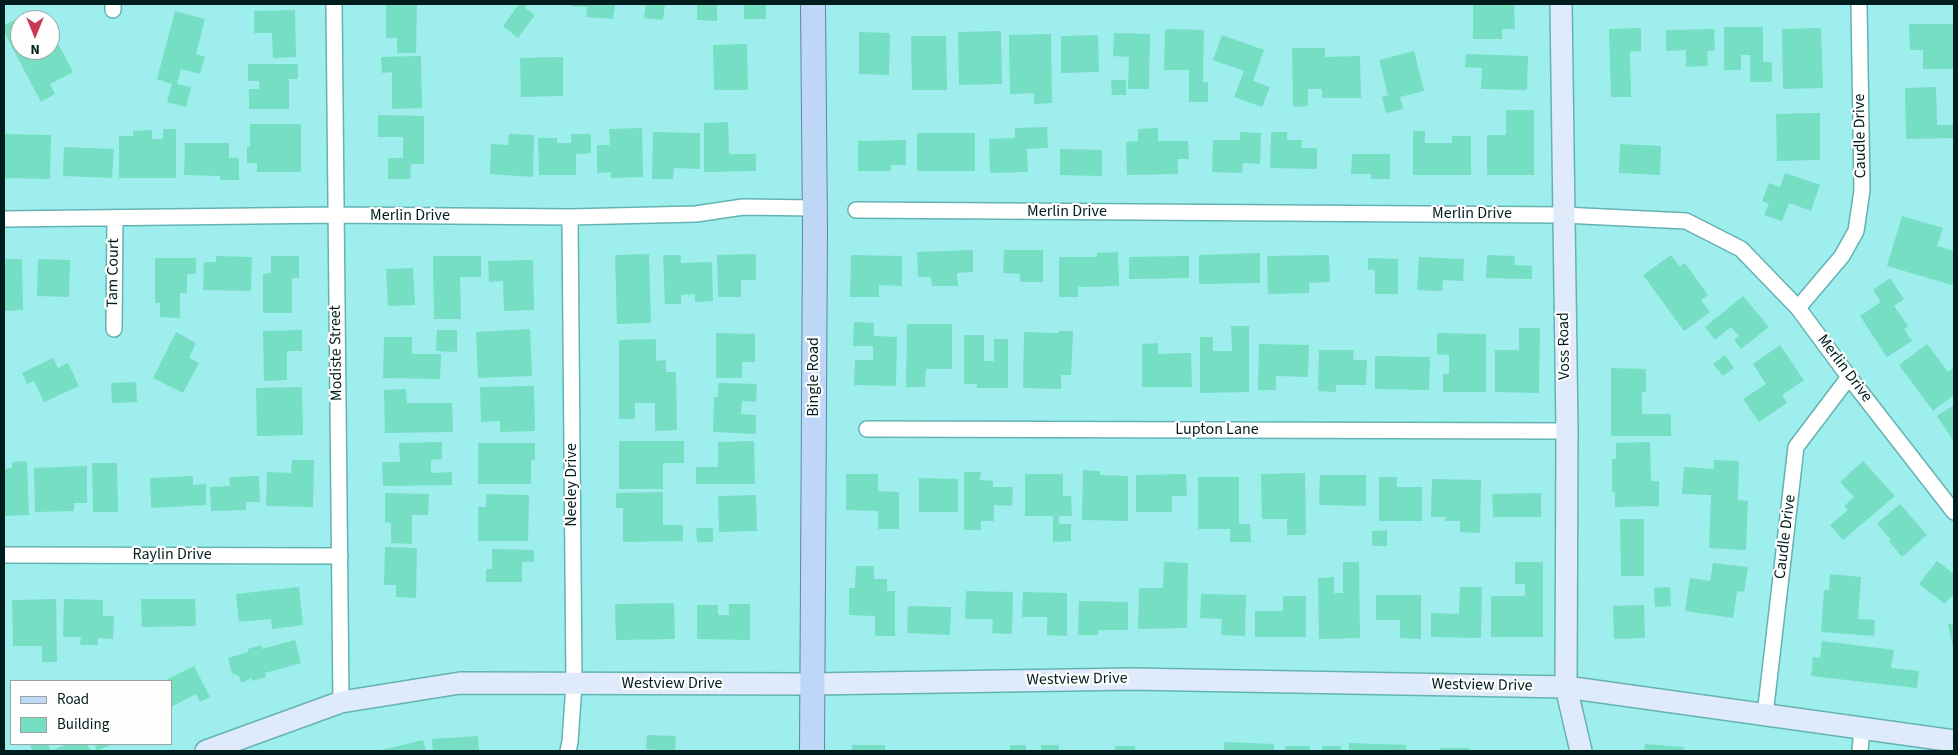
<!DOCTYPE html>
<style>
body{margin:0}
#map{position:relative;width:1958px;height:755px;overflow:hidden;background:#9eeeed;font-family:"Source Sans 3",sans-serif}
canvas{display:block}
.frame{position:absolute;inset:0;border:5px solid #001d1d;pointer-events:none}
.legend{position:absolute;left:10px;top:680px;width:162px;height:65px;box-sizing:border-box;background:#fefefe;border:1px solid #98a4a4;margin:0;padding:6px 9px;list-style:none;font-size:15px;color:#001d1d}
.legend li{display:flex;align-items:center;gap:10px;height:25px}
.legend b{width:25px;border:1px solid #98a4a4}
.north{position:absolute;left:10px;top:10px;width:50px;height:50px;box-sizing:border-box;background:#fefefe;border:1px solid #98a4a4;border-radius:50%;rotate:180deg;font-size:14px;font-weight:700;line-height:20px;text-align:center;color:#001d1d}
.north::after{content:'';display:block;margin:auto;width:18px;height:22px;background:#c93954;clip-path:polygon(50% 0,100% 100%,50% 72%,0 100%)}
</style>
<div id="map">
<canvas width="1958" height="755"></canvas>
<div class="frame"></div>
<ul class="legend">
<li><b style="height:6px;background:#bed7f6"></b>Road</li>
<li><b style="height:14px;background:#75dec3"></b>Building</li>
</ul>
<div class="north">N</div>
</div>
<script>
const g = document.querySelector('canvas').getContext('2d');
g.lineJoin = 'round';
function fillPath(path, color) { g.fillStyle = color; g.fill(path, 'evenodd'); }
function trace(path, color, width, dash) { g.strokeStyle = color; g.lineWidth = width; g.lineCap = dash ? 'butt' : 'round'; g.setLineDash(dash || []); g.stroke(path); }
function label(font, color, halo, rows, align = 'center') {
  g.font = font + ' "Source Sans 3",sans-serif'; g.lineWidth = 4.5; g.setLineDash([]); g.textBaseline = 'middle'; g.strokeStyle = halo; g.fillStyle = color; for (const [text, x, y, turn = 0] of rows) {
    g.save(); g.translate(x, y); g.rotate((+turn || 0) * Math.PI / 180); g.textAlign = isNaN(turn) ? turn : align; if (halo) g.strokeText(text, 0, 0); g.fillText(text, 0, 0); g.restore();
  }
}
fillPath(new Path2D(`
 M386,4H417L416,53H397V38H386Z
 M519,4H528L525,8L535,15L518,38L503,26Z
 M572,4H615L613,19L586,17L587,7L572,6Z
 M646,4H665L663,20L644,18Z
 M697,4H717V21L697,20Z
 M744,4H766V19H744Z
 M1473,4H1514L1515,29H1502V39H1473Z
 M295,10L296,57L273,58L272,33H254V11Z
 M175,11L205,19L196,54L205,57L200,74L181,69L177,84L191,87L186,107L167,102L172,84L157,79Z
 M21,17L22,20H20V50H50V33L52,32L73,72L50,84L55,94L41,102L4,32V25Z
 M1909,24H1954V69H1923V50H1910Z
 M1724,27H1763V62H1772V82H1750V55H1741V70H1724Z
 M1641,28V51L1630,52L1631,97H1611L1609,29Z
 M1821,28L1823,88L1783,89L1782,29Z
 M1165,29L1204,30L1203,82H1208V102H1189V70H1164Z
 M1714,29L1715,51H1707L1708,66L1686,67V50L1666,51V30Z
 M1001,31L1002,84L959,85L958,32Z
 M859,32L890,33L889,75L859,74Z
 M1114,33L1150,34L1149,89H1128L1129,57L1113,56Z
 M1051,34L1052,103L1034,104V93L1010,94L1009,35Z
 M1098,35L1099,72L1061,73V36Z
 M1222,35L1264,50L1253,81L1270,87L1262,107L1234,97L1244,71L1213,60Z
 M911,36H946L947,90H912Z
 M747,44L748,90H714L713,45Z
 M1292,48H1325V57L1360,56L1361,98H1322V89H1308V106L1293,107Z
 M1414,51L1424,91L1400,97L1403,109L1386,113L1382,97L1388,95L1379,60Z
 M1466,54L1528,56L1527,90L1481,89L1482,68L1465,67Z
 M421,56L422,108L392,109V72L382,73L381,57Z
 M563,57V96L521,97L520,58Z
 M248,64H298V79H289V109H249V89H259V81H248Z
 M1111,80H1126V95H1112Z
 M1936,87L1937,125H1954V138L1906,139L1905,88Z
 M1506,110H1534V175H1487V135H1506Z
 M1820,113V160L1777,161L1776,114Z
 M378,115L424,116V164H411L410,179H388V158H403V137H378Z
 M728,122L729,154H756V171L704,172V123Z
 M250,124H301V172H257V163H247V147H250Z
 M1047,127L1048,148L1027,149L1028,172L990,173L989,139L1015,138V128Z
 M642,128L643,177L611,178V172L597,173V145H610L609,129Z
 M1158,128V141H1188L1189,159H1178V174L1127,175L1126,142L1138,141V129Z
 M163,129H176V178H119V136H133V131L152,130V139H163Z
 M1413,131H1425V143H1452V136H1471V175H1413Z
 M653,132L700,133V169L674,168L673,179H652Z
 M1240,132L1261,133L1260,164L1243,163L1242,173L1212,172L1213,140H1240Z
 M1271,132H1287V140H1302L1301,148H1317V169L1270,168Z
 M917,133H975V171H917Z
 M4,134L51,135L50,179L4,178Z
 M509,134L534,135L533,177L490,174L491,144L508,145Z
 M571,134H591V153L576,154V175H539L538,138H557V143H571Z
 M906,140V165H891V171H858V141Z
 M185,143H229V158H239V180H220V176L184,175Z
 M1620,144L1661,146L1660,175L1619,173Z
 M64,147L114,149L112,178L63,176Z
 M1060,149L1102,150V176L1060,175Z
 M1352,154H1390V179H1371V174H1351Z
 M1785,173L1820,185L1811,211L1789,203L1782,221L1764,215L1769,204L1762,201L1769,183L1780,187Z
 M1902,216L1943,228L1937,246L1954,251V275L1952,285L1887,266Z
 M973,250V272L957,273L958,286H932L931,277H918L917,252Z
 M1004,250H1043V282H1020V274L1003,273Z
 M1118,252L1119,286L1078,287V297H1059V257H1097V253Z
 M1260,253V283L1199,284V255Z
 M649,254L651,323L617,324L615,255Z
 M756,254V280H741V297H718L717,255Z
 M663,255H681V263L712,262L713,301L695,302V294L681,295V304H665Z
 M851,255L902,256V286L879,285V297H850Z
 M1329,255L1330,282L1309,283V293L1268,294L1267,256Z
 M1487,255L1515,256L1514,265L1532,266V279L1486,278Z
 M1671,255L1680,267L1685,263L1708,295L1701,300L1710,312L1684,331L1643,275Z
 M216,256L252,257L251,291L203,290L204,262H216Z
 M271,256H299V278H292V313H263V274L271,273Z
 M433,256H481V277H460L461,319H434Z
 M1189,256V278L1129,279V257Z
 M1419,257L1464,259L1463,281L1443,280L1442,291L1417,290Z
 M155,258H196V274H187V293H180V318L160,317V303H155Z
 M1368,258L1398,259V294H1375V270H1368Z
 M4,259H22L23,310L4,311Z
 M38,259L70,260L69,297L37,296Z
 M533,260L534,310L504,311L503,281L489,282L488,261Z
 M413,268L415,305L388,306L386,269Z
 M1890,278L1904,299L1894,306L1908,326L1904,329L1912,341L1887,357L1860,316L1881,302L1873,290Z
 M1743,296L1769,327L1741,349L1734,340L1739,336L1731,327L1715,340L1705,327Z
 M854,322L874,323V336L897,337L896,386L854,385L855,360H873V346H853Z
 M907,324H952V369H926L925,387H906Z
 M1231,326H1249V392L1200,393V337H1213V351H1232Z
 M1519,328H1540L1539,393L1495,392V350H1519Z
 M530,329L532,376L478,378L476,332Z
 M302,330V351H287V380L264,381L263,331Z
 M437,330H457V352L436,351Z
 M1059,331H1073L1071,375H1061V389L1023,388L1024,332L1059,333Z
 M176,332L196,343L189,358L199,363L183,393L153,378Z
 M716,333L755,334V362H742V378H716Z
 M1437,333L1486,334V392H1443V374H1449V355L1437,354Z
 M964,335H984V361H994V339H1008V388H977V384H964Z
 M384,337H412V354H441L440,379L383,378Z
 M656,339V361L666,360V372H676L677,430L655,431V403H635V419H619V340Z
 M1158,343V354L1191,353L1192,387H1142V344Z
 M1259,344L1309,345L1308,377L1276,376V390H1258Z
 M1927,344L1948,372L1954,367V395L1933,411L1899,365Z
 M1780,345L1804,380L1782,395L1787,403L1759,422L1743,399L1766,384L1753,364Z
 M1319,350H1354L1353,360H1367L1366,385H1336V392L1318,391Z
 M1725,355L1734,368L1723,376L1713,364Z
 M1375,356L1430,357L1429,390L1375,389Z
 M53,358L58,368L68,363L79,386L44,402L34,381L27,384L22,373Z
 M1611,368L1646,369V392H1642V414H1671V436H1611Z
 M136,382L137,402L112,403L111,383Z
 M718,383L757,384L756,402L742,401L741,414L756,415V434L713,432L714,397H718Z
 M534,386L535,431L500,432V421L481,422L480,387Z
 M302,387L303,435L257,436L256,388Z
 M406,389L407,403H452L453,432L385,433L384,390Z
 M1954,405V442L1937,416Z
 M619,441H684V463H663V489H619Z
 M754,441L755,484H696V467H718V442Z
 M442,442V459L431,460V473L452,472V485L383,486L382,462H400L399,443Z
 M1650,442L1651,481H1659V506L1615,507V492H1612V459H1616V443Z
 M478,443H535V460H531V484H478Z
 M292,460H314L313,507L266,506L267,472L291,473Z
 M1714,460L1739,461L1738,500L1748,501L1746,550L1709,548L1711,495L1682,494L1684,467L1714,469Z
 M27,461L29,515L4,516V469L12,468V462Z
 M1863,461L1895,496L1843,540L1830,525L1848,510L1844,506L1854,497L1840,482Z
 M92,463H117L118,512H93Z
 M87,466V503H74V511L35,512L34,468Z
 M1083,470L1100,471V475L1128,476V521L1082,520Z
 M964,472H981L980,480L993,481V487H1013L1012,506L994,505V521H981V530H964Z
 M1305,473L1306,535H1287V519H1262L1261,474Z
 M846,474H878V491L899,492V529H878V511L846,510Z
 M1025,474H1063V496H1071L1072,516H1059V524H1071V541L1053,542V516H1025Z
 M1186,474L1187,496H1172V512H1136V475Z
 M1320,475H1366V506L1319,505Z
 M193,476V485L206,484V505L151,508L150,478Z
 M259,476L260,502H246V510L211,511L210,487L230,486L229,477Z
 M1198,477H1239V524H1250L1251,542H1230V529H1198Z
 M1379,477H1397V487H1422V521H1379Z
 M919,478L958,479V512H919Z
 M1432,479L1481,480L1480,533L1460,532V521H1445L1446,517H1431Z
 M663,492V525H683V541L623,542V508H616V493Z
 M385,493L429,494L428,515H412V544L391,543V523L385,522Z
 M1541,493V517H1493L1492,494Z
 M486,494L529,495L528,541H478V507H486Z
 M756,495L757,531L719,532L718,496Z
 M1900,504L1927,535L1902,557L1889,541L1891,540L1877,524Z
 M1620,519H1644V576H1621Z
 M696,528H713V542H697Z
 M1387,530V546H1372V531Z
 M385,547L417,548L416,598L396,597V585H384Z
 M492,549L534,550V562H522V582H486V569H492Z
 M1937,561L1954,574V593L1945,604L1919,584Z
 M1164,562L1188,563L1187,628L1138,629L1139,588H1163Z
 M1343,562H1359L1360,638L1319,639L1318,578L1334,577V593H1343Z
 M1515,562H1543V637H1491V596H1525V584H1515Z
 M1713,563L1748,567L1744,592L1737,591L1733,618L1685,611L1690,578L1710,581Z
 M856,566H874V579H887V591H895V636H875V616L849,615V588H855Z
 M1830,574L1861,577L1858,619L1875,620L1874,636L1821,632L1824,590H1829Z
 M299,587L303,625L272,629L271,619L239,622L236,594Z
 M1460,587H1482L1481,638L1431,637V613L1459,614Z
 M1670,587L1671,606L1655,607L1654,588Z
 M966,591L1013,592L1012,634L992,633L993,619H965Z
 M1023,592L1067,593V636L1047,635V617H1022Z
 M1201,594L1246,595L1245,636L1221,635L1222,619L1200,618Z
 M1376,595H1421V639L1400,638V620H1376Z
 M1283,596H1306V637H1255V611H1283Z
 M56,599L57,662H42V646H13L12,600Z
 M64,599L103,600V616H114L113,639L98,638V645H80L81,637H63Z
 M141,599H195L196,626L142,627Z
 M1079,601L1128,602V630H1098V635H1078Z
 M674,603L675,639L616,640L615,604Z
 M729,604H750V640L697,639V605H718V615H729Z
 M1644,605L1645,638L1614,639L1613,606Z
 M908,606L951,607L950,635L907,633Z
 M1954,623V648H1953L1948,624Z
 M295,640L301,663L265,673L266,677L252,681V678L241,683L239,676L232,673L228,658L248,652V649L261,645L262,649Z
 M1822,641L1894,650L1891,668L1919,671L1917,688L1811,676L1813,657L1820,658Z
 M194,666L210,697L200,702L196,694L171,707V681H164Z
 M647,735L676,736L675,751L646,749Z
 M478,736L479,751H433L432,739Z
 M423,740L426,751H378Z
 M1224,742L1274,744V751H1224Z
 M1349,743L1406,745V751H1349Z
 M34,744H48L51,751L66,744H87L91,751H33L30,746Z
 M94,744H113L97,751Z
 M1645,744L1684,747L1683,751H1644Z
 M852,745H885V751H852Z
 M1010,745H1026V751H1010Z
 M1041,745H1059V751H1041Z
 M1115,746H1135V751H1115Z
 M1285,746H1310V751H1285Z
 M1322,746H1341V751H1322Z
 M1440,748H1469V751H1440Z`), '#75dec3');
const street = new Path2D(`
 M113,4V10
 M334,4L341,702
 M856,210L1563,215L1686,221L1741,249L1798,308L1849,377L1954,512
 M4,219L335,215L570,217L696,214L743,207L815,208
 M1798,308L1842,256L1856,231L1862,190L1859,4
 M114,329L115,218
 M867,429L1567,431
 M4,555L340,556
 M1765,715L1796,447L1849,377
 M568,751L570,742L574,684L570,217
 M1860,751L1862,728`);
const secondary = new Path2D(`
 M1561,4L1567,431L1566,687L1581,751
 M206,751L341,702L460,683L813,684L1132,679L1566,687L1954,741`);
const primary = new Path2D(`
 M812,751L815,230L813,4`);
trace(street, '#64b3b2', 18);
trace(secondary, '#64b3b2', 24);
trace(primary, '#6084a6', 26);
trace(street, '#fff', 15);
trace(secondary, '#dfebfa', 21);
trace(primary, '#bed7f6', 24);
label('16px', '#001d1d', '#fefefe', [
 ["Caudle Drive",1861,136,-91],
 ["Merlin Drive",1067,212],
 ["Merlin Drive",1472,214],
 ["Merlin Drive",410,216],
 ["Tam Court",114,273,-89],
 ["Voss Road",1565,346,-91],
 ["Modiste Street",337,353,-91],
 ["Merlin Drive",1844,369,53],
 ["Bingle Road",814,377,-90],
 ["Lupton Lane",1217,430],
 ["Neeley Drive",572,485,-90],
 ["Caudle Drive",1786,537,-83],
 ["Raylin Drive",172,555],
 ["Westview Drive",1077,680,-1],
 ["Westview Drive",672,684],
 ["Westview Drive",1482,686,1]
]);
</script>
